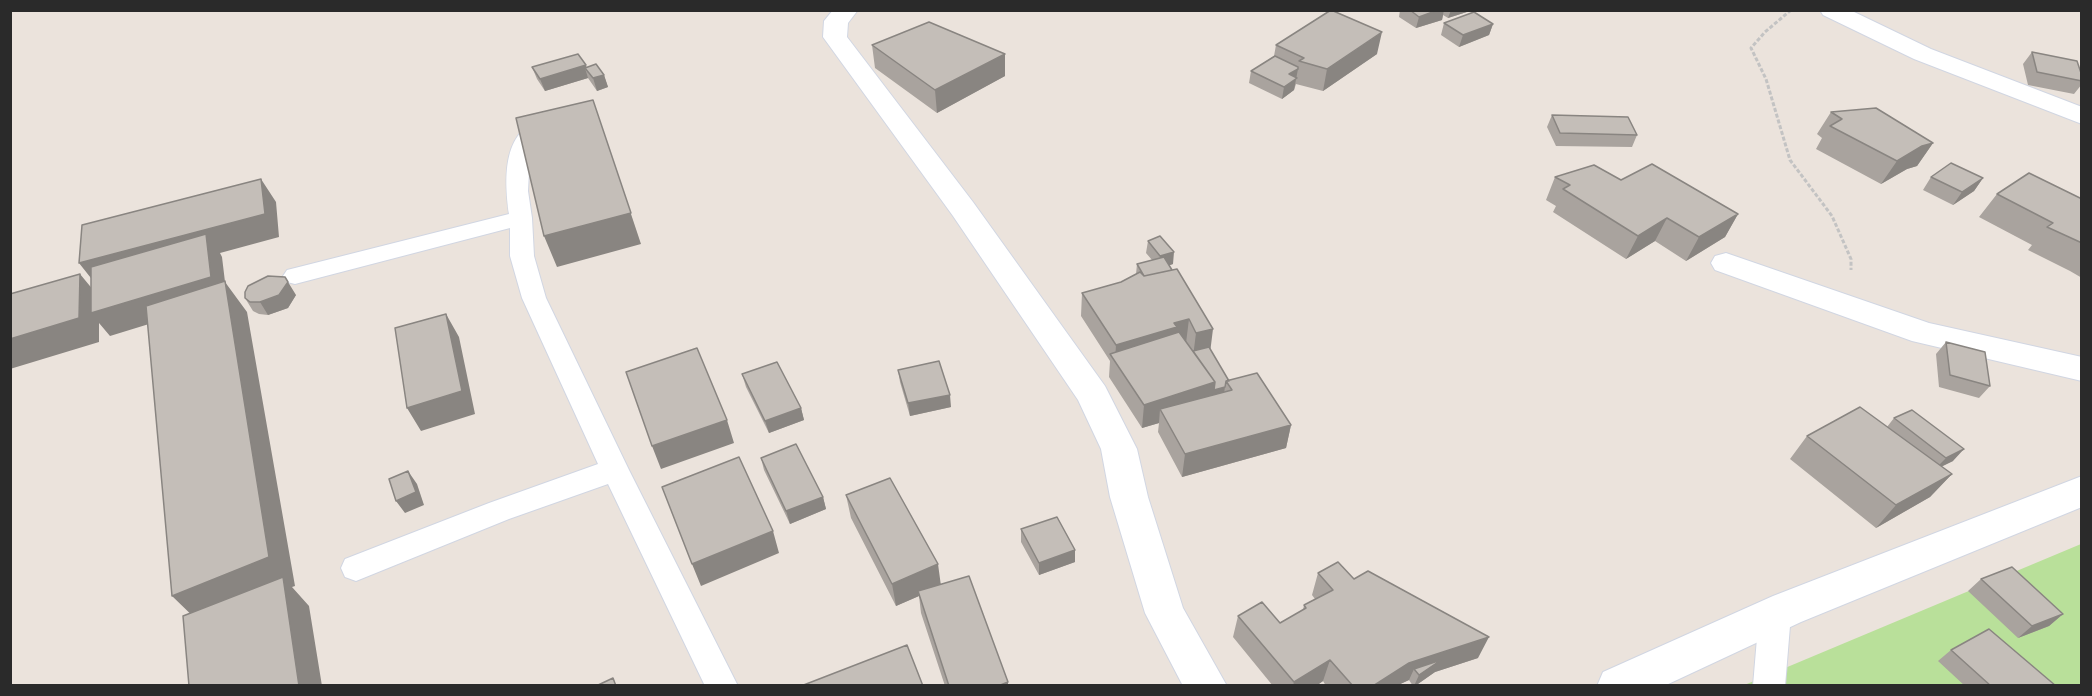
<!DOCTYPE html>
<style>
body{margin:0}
#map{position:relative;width:2092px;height:696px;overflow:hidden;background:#ebe3dc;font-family:"Nunito Sans",sans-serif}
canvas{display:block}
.frame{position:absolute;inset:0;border:12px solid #2a2a2a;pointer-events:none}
</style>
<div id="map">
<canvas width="2092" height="696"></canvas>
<div class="frame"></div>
</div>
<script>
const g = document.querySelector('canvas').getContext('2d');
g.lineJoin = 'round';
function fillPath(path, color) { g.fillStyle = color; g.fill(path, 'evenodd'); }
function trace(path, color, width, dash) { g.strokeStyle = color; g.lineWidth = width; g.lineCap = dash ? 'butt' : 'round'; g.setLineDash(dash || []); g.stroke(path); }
fillPath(new Path2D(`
 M2081,544V685L1742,686Z`), '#b9e09a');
const service = new Path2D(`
 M547,117L554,119L557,123L537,139L530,152L528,191L532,218L534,256L546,298L629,470L738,686H705L608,484L509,519L356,581L345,577L341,568L345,559L489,503L598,464L522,298L510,256V228L295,284L287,282L283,276L287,270L295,268L509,214C504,177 502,128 547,117Z
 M1775,600L1786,604L1791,614L1785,686H1753L1759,614L1764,604Z`);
const minor = new Path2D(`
 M833,10H858L848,23L847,37L973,202L1105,386L1137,449L1148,497L1183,608L1227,686H1183L1145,613L1110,497L1101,449L1078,400L953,216L823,37L824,21Z
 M1820,10H1850L1931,49L2082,107V124L1914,59L1823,15Z
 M1726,253L1929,323L2082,357V381L1912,341L1715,270L1711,263L1715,256Z
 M2082,476V507L1801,622L1664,686H1597L1603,672L1773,596Z`);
trace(service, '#d1d6e2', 2);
trace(minor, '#d1d6e2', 2);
trace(new Path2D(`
 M1791,10L1765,32L1751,48L1766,79L1790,160L1832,216L1851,259V270`), '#c3c3c3', 3, [4, 2]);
fillPath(service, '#fff');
fillPath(minor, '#fff');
fillPath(new Path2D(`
 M1400,10H1471L1470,11L1448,18L1443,15L1442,20L1416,28L1399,17Z
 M1444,23L1493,24L1489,35L1459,47L1441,35Z
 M872,45L1005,54V76L937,113L875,68Z
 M1276,45L1377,54L1323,91L1296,84L1294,90L1282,99L1249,83L1251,71L1274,56Z
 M2032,52L2082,76V84L2074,94L2028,85L2023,64Z
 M532,67H587L604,75L608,87L597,91L588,78L545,91L537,79Z
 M1831,112L1933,143L1917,166L1907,169L1881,184L1816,149L1822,138L1817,134Z
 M1552,115L1637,135L1632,147L1556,146L1547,127Z
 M1555,177L1621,180L1738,214L1725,237L1686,261L1655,241L1626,259L1553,212L1556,206L1546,200Z
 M1931,177L1983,178L1974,191L1953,205L1923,190Z
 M1997,194L2082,199V278L2070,271L2028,250L2032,245L1979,217Z
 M1148,241L1173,264L1169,265L1210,350L1229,381L1291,425L1286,448L1182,477L1158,432L1159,423L1142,428L1109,377L1110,361L1081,316L1082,293L1121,282L1136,274L1137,264L1152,260L1146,253Z
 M296,295L288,308L268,315L259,314L253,311L245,298Z
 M1946,342L1990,386L1979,398L1939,387L1936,354Z
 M898,370L951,407L910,416L900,382Z
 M742,374L801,408L804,420L769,433L746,387Z
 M1894,418L1953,461L1941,467L1952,474L1930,497L1876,528L1790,459L1807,436L1887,427Z
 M761,458L823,497L826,509L790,524L764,470Z
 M846,495L941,584L1008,686H945L921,613L919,596L896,606L851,518Z
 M1021,529L1075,562L1039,575L1021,542Z
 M1318,573L1354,579L1478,658L1435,672L1415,686H1413L1409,680L1396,686H1326L1323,681L1316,686H1273L1233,637L1238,616L1280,623L1303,610L1304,605L1315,599L1312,595Z
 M1981,579L2063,614L2049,626L2018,638L1968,591Z
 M1951,650L2056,686H1965L1938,661Z`), '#a9a39e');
fillPath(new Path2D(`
 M1438,10H1444L1442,20L1416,28L1419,17Z
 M1451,10H1471L1470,11L1448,18Z
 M1493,24L1489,35L1459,47L1463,35Z
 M1382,32L1377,54L1323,91L1327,69Z
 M1005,54V76L937,113L935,90Z
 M586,65L588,73L585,68L588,78L545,91L540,79Z
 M1298,69L1294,90L1282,99L1284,87L1289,74Z
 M604,75L608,87L597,91L593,78Z
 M593,100L641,244L557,267L544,236Z
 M1933,143L1917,166L1907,169L1881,184L1897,161L1922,146Z
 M1983,178L1974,191L1953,205L1962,192Z
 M261,179L276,202L279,237L220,253L222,257L225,282L247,312L295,586L292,587L309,606L322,686H299L202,625L172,596L227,300L110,336L99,323V342L10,369V339L80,274L99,297L98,287L79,263Z
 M1738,214L1725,237L1686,261L1699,237Z
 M1667,218L1655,241L1626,259L1638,236Z
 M1174,252L1173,264L1159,269L1160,256Z
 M288,282L296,295L288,308L268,315L260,302Z
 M446,314L459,337L475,414L421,431L407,408Z
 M1189,319L1186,343L1115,361L1116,345L1174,323Z
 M1213,329L1210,353L1193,357L1196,333Z
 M1215,382L1225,387L1223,400L1160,409L1159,423L1142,428L1144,405Z
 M950,395L951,407L910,416L908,403Z
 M801,408L804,420L769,433L765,421Z
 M727,420L734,443L661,469L652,446Z
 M1291,425L1286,448L1182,477L1185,454Z
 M1964,449L1953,461L1934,470L1946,458Z
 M408,471L417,484L424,505L405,513L396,501Z
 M1952,474L1930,497L1876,528L1896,505Z
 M823,497L826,509L790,524L786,511Z
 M773,531L779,553L701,586L692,564Z
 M1075,550V562L1039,575V563Z
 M938,564L941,586L918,591L919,596L896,606L892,584Z
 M2063,614L2049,626L2018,638L2032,626Z
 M1489,637L1478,658L1435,672L1415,686H1414L1419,675L1414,669L1409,680L1396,686H1373L1409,663Z
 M1330,660L1323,681L1316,686H1293L1294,682Z
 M1008,682V686H998Z`), '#898581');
const building = new Path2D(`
 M1331,10L1382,32L1327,69L1299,61L1304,58L1276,45Z
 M1410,10H1438L1419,17Z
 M1474,12L1493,24L1463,35L1444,23Z
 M929,22L1005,54L935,90L872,45Z
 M2032,52L2077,61L2082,76V81L2037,72Z
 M578,54L586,65L540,79L532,67Z
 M1275,56L1298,67V69L1289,74L1297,78L1284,87L1251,71Z
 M596,64L604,75L593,78L585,68Z
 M593,100L631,213L544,236L516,118Z
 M1876,108L1933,143L1922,146L1897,161L1830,126L1842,119L1831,112Z
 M1552,115L1628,117L1637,135L1560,133Z
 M1951,163L1983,178L1962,192L1931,177Z
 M1652,164L1738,214L1699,237L1667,218L1638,236L1563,189L1570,185L1555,177L1594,165L1621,180Z
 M2029,173L2082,199V243L2047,227L2053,223L1997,194Z
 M261,179L265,214L79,263L82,225Z
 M206,234L211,277L91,313V267Z
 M1160,236L1174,252L1160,256L1148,241Z
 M1164,257L1172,270L1144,276L1137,264Z
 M1177,269L1213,329L1196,333L1189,319L1174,323L1177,327L1116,345L1082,293L1121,282L1140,272L1144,276Z
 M80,274L79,318L10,339V294Z
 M268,276L285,277L288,282L279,295L260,302H250L245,298V292L248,286Z
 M225,281L269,557L172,596L146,306Z
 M446,314L462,391L407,408L395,328Z
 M1179,332L1215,382L1144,405L1110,354Z
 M1946,342L1985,352L1990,386L1950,375Z
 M1209,347L1229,381H1226L1225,387L1214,390L1215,382L1193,351Z
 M697,348L727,420L652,446L626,372Z
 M939,361L950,395L908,403L898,370Z
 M777,362L801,408L765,421L742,374Z
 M1257,373L1291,425L1185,454L1160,409L1232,390L1226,381Z
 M1860,407L1952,474L1896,505L1807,436Z
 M1912,410L1964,449L1946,458L1894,418Z
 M796,444L823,497L786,511L761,458Z
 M739,457L773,531L692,564L662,487Z
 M408,471L416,492L396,501L389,479Z
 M890,478L938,564L892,584L846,495Z
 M1057,517L1075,550L1039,563L1021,529Z
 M1338,562L1354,579L1368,571L1489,637L1409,663L1373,686H1353L1330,660L1294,682L1238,616L1262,602L1280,623L1306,608L1304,605L1333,590L1318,573Z
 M2012,567L2063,614L2032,626L1981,579Z
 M969,576L1008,682L998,686H949L918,591Z
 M283,577L299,686H189L183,616Z
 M1989,629L2056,686H1991L1951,650Z
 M907,645L923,686H801Z
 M1441,660L1419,675L1414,669Z
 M613,678L616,686H596Z`);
fillPath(building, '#c4beb8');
trace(building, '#898581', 1.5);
</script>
